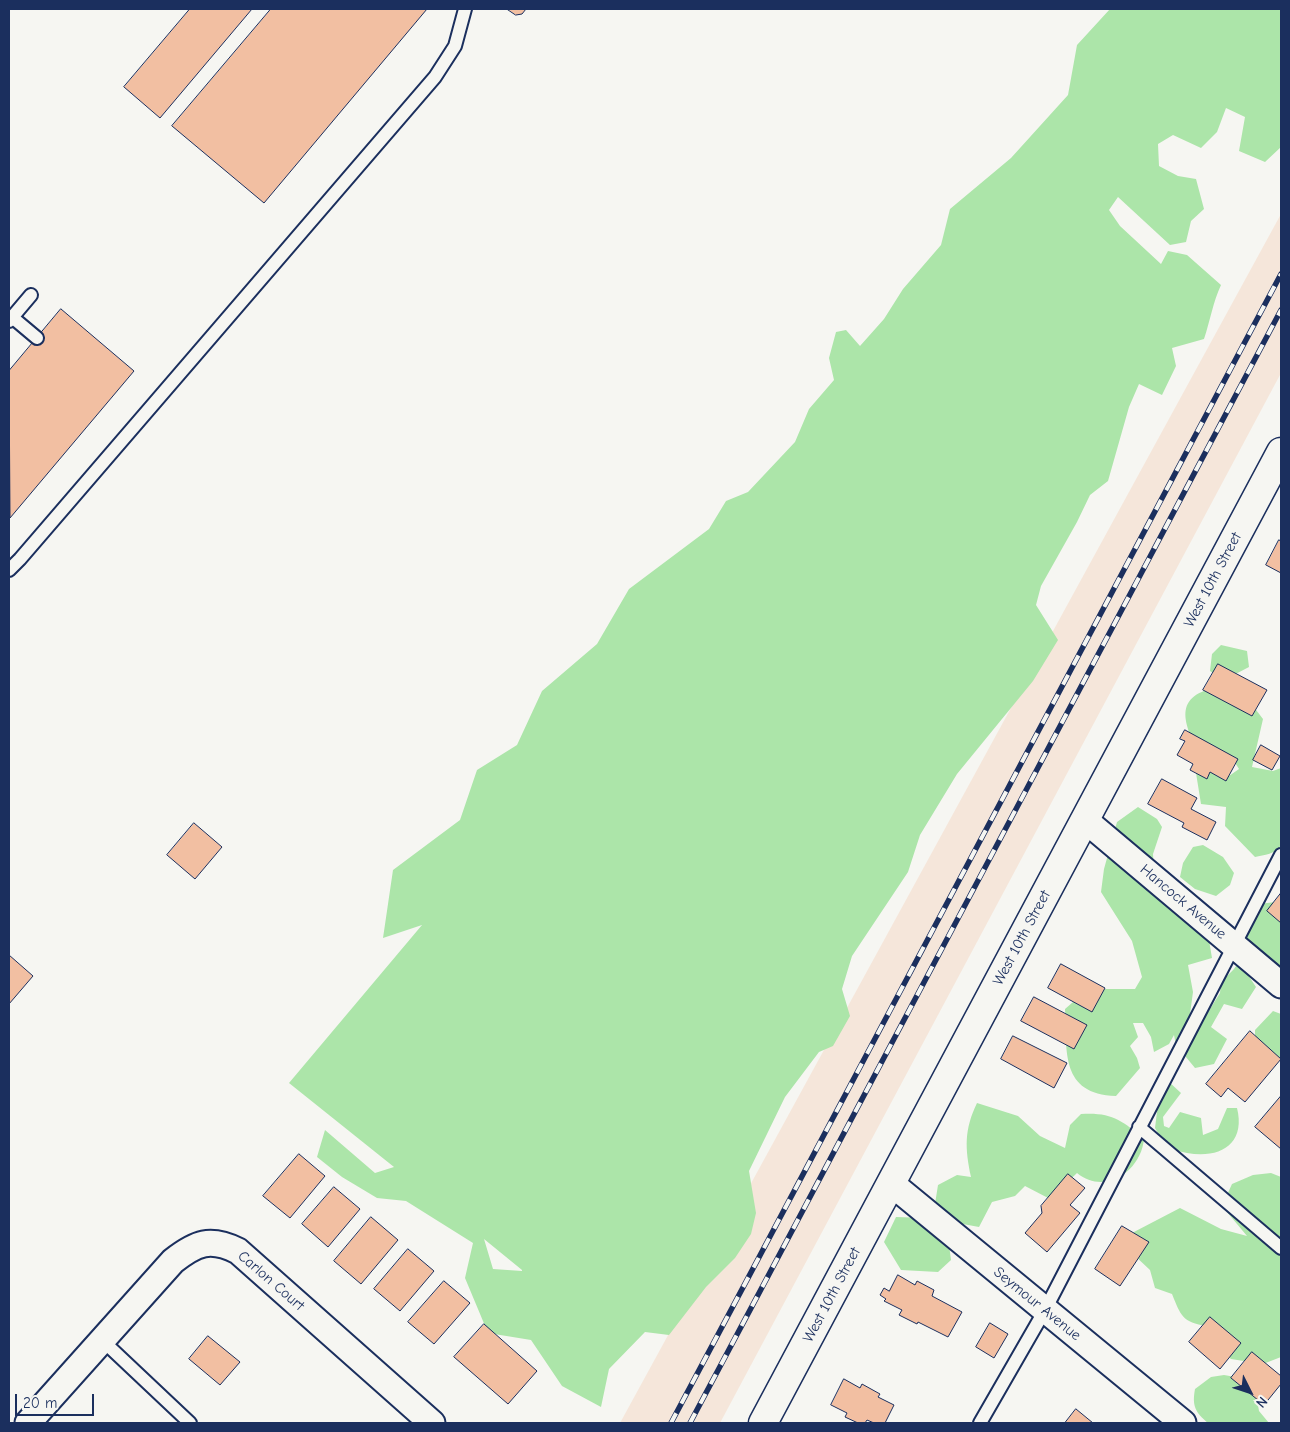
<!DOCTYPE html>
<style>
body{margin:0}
#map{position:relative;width:1290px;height:1432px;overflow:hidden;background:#f6f6f2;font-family:"Comic Neue",sans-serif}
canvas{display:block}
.frame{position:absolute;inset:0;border:10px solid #1b2f5e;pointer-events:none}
.north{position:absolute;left:1225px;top:1367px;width:50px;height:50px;-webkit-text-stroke:4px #f6f6f2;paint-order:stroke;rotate:131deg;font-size:14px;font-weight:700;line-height:20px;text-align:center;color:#1b2f5e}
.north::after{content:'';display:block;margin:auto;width:18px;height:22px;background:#1b2f5e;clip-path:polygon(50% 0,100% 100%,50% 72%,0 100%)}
.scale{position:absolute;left:15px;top:1394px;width:79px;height:22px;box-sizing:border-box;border:2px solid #1b2f5e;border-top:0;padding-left:6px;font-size:15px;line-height:18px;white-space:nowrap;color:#1b2f5e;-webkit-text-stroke:4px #f6f6f2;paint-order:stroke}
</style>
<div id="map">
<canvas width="1290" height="1432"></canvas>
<div class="frame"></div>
<div class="north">N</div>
<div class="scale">20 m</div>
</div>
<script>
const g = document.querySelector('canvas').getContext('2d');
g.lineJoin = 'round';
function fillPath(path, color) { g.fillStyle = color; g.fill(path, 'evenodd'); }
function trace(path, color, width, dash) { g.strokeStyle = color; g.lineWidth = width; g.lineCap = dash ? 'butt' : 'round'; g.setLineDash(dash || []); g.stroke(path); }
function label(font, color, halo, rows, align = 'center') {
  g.font = font + ' "Comic Neue",sans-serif'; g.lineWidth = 5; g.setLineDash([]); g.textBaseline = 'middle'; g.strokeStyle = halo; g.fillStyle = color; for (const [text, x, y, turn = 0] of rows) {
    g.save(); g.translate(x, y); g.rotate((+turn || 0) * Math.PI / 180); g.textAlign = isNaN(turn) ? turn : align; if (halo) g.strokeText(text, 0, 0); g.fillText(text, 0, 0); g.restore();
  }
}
fillPath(new Path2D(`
 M1281,214V373L720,1423H620Z`), '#f5e6da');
fillPath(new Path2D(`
 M1110,9H1281V147L1265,162L1239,151L1245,117L1226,108L1217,132L1201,148L1173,135L1158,144L1159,166L1178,176L1196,179L1204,209L1191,221L1186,242L1170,245L1118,197L1109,210L1120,226L1161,264L1168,251L1187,255L1221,285C1213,302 1210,321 1204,339L1172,348L1176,366L1162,395L1139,384L1129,407L1108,481L1090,495L1077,522L1041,586L1036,605L1058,640L1033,681L957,774L920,835L908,872L852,956L842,989L850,1016L833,1046L819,1052L785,1097L749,1171L756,1213L751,1234L735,1258L706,1287L669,1335L645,1332L609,1369L601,1407L562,1386L531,1340L488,1333L465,1278L473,1243L406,1201L377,1198L342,1177L317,1157L325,1130L375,1173L394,1167L289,1083L422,925L383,938L393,870L460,820L477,770L517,745L542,691L597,644L629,589L709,529L726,501L748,492L795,442L809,409L834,380L829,358L836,332L846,330L860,346L884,319L903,289L941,245L950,209L1011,158L1068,95L1077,45ZM484,1239L522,1270V1271L493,1269Z
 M1221,645L1247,651L1249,667L1226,679L1243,693L1263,719L1252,767L1273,771L1281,768V845C1276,854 1264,855 1255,857L1225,826L1226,807L1201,804L1196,773L1209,768L1229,776L1239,769L1234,761L1201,760C1187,727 1168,697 1218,687L1219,677L1210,671L1212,654Z
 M1138,807L1157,819L1162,827L1153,854L1155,887L1209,940L1212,958L1188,965L1193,992L1190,1014L1203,1020L1220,993L1221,982L1234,969L1249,947L1244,930L1258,904L1276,902L1281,915V970L1270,957L1248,975L1256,987L1242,1009L1224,1004L1211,1027L1227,1039L1214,1064L1195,1068L1176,1045L1174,1035L1169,1044L1154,1052L1151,1037L1143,1023H1133L1138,1037L1130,1046L1137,1058L1140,1068L1116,1096C1060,1094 1067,1052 1065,1009L1088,989H1135L1142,977L1132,941L1101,892L1104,869L1117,822Z
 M1203,845L1223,857L1234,873L1230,885L1216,896L1195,889L1180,877L1183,863L1193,847Z
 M1273,1011L1281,1014V1059L1276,1061L1255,1044V1030Z
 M1168,1081L1181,1093L1163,1117L1164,1126L1169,1128L1180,1112L1201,1118L1203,1135L1218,1129L1227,1108H1237C1246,1144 1220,1159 1187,1153C1182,1152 1172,1150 1168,1147C1163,1143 1159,1134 1155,1128L1158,1104Z
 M977,1103L1018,1116L1040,1136L1065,1148L1070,1125L1081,1114C1111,1112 1122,1120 1144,1139C1141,1171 1105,1196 1077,1173L1050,1199L1025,1186L1015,1196L992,1202L979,1227L952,1222L935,1204L938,1185L957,1175L971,1177C965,1148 964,1130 977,1103Z
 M1271,1173L1281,1177V1357L1263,1364L1231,1359L1224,1353L1207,1326C1182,1322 1181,1316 1172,1294L1155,1288L1150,1270L1134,1255L1132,1233L1180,1208L1221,1229L1247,1236L1222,1206L1232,1184L1253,1175Z
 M896,1217L926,1218L949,1245L951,1260L938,1272L901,1270L884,1242Z
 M1224,1375L1241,1378L1257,1399L1259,1411L1269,1423H1208C1195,1412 1192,1406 1195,1389L1211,1377Z`), '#ace5a9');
const building = new Path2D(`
 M190,9H252L160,118L124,87Z
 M271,9H427L264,203L172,126Z
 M507,9H526L522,14L516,15Z
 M61,309L134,371L10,518L9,371Z
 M1279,540L1281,541V573L1266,565Z
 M1218,664L1267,690L1252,716L1203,690Z
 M1185,730L1238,759L1226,781L1210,772L1207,779L1190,770L1193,764L1177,755L1185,741L1180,739Z
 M1261,745L1280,756L1272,770L1253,760Z
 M1162,779L1197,798L1191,809L1216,822L1207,840L1182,827L1184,823L1148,804Z
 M194,823L222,847L195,879L167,855Z
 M1281,893V923L1267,911Z
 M9,955L33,976L9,1004Z
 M1061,964L1105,988L1092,1012L1048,988Z
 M1034,997L1087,1025L1074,1049L1021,1021Z
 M1250,1031L1281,1059L1245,1102L1228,1088L1221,1097L1206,1084Z
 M1013,1036L1067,1063L1054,1088L1001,1059Z
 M1281,1096V1149L1255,1127Z
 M299,1154L325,1176L290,1218L263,1196Z
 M1068,1174L1085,1188L1070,1205L1080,1213L1047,1252L1025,1233L1042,1213L1041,1206Z
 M334,1187L360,1209L328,1247L302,1224Z
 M371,1217L398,1240L361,1284L334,1261Z
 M1122,1226L1149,1242L1120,1286L1095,1269Z
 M408,1249L434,1271L400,1311L374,1289Z
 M898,1275L915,1285L917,1281L934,1290L932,1296L962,1312L948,1337L918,1322L917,1324L899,1315L902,1310L884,1301L886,1299L880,1295L884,1288L889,1291Z
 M444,1281L470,1303L434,1344L408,1322Z
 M1210,1317L1241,1343L1220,1369L1189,1342Z
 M990,1323L1008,1334L994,1358L976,1347Z
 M484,1324L537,1371L508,1404L454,1357Z
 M208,1336L240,1362L220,1385L189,1359Z
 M1252,1352L1281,1376V1384L1264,1405L1231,1378Z
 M844,1379L860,1388L862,1384L880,1394L878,1397L894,1405L885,1423H874L867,1420L865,1423H858L845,1417L847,1413L831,1405Z
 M1076,1409L1093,1423H1065Z`);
fillPath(building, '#f2bfa2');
trace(building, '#1b2f5e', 1);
const lane = new Path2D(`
 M12,317L37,338
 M9,321L31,295
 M9,570L20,559L435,77L455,46L465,9
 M1139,1127L1281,1248
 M102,1340L190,1423
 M980,1423L1045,1310L1281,855`);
const street = new Path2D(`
 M1085,820L1281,985
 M892,1184L1183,1423
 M28,1423L173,1261C196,1243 210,1237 238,1251L432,1423`);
const secondary = new Path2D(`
 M763,1423L1281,452`);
trace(lane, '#1b2f5e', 16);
trace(street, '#1b2f5e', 29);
trace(secondary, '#1b2f5e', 31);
trace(lane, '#f6f6f2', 12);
trace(street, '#f6f6f2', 25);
trace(secondary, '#f6f6f2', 28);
const rail = new Path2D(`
 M671,1423L1281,274
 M690,1423L1281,310`);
trace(rail, '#1b2f5e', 5.5);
trace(rail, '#f6f6f2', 4, [11]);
label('15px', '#1b2f5e', '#f6f6f2', [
 ["West 10th Street",1213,580,-62],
 ["Hancock Avenue",1183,902,40],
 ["West 10th Street",1022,938,-62],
 ["Carlon Court",271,1281,41],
 ["West 10th Street",832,1295,-62],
 ["Seymour Avenue",1037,1304,39]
]);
</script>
